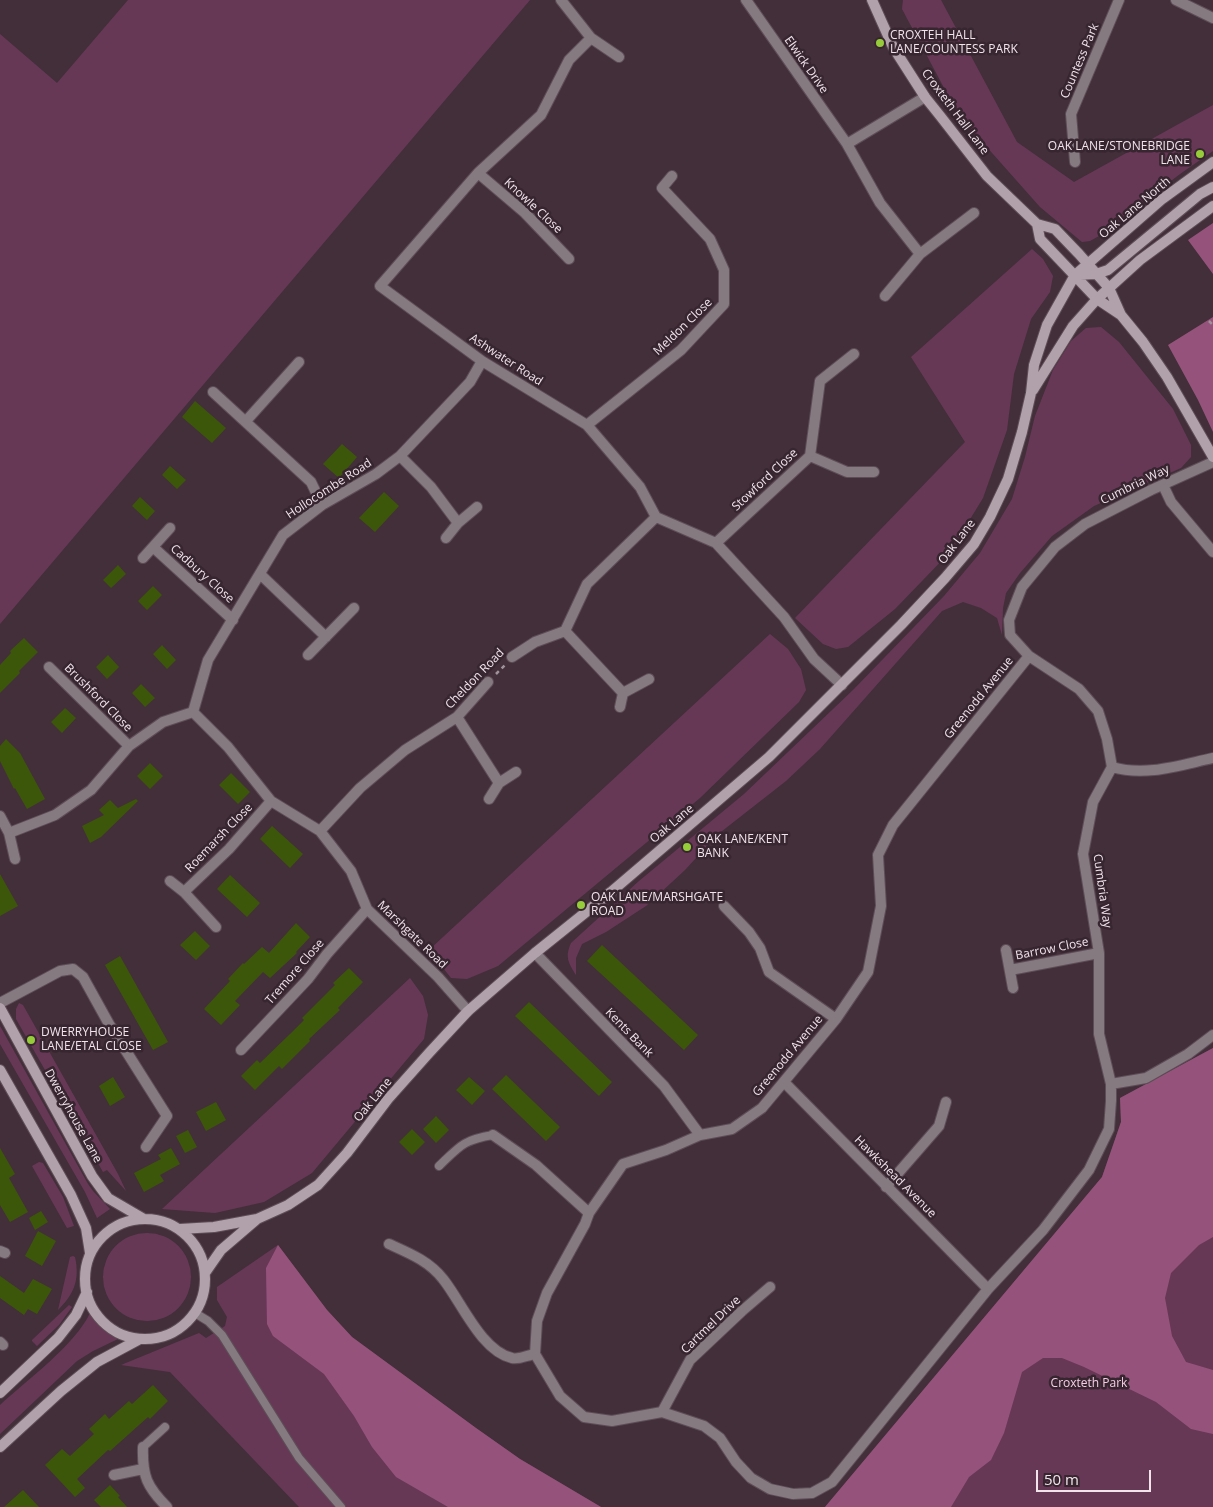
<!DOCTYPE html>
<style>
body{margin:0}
#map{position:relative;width:1213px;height:1507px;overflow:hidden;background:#422f3a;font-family:"Open Sans",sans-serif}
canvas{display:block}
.scale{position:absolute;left:1036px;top:1470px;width:115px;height:22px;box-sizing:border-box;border:2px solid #f1e4eb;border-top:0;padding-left:6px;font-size:15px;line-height:18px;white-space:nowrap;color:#f1e4eb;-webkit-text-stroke:4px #372530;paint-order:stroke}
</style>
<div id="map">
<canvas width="1213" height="1507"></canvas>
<div class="scale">50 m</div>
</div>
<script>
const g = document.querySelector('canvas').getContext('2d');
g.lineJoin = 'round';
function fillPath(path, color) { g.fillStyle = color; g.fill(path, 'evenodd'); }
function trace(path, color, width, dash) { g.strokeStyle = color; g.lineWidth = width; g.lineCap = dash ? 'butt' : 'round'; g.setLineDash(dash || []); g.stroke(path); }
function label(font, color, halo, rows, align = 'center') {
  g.font = font + ' "Open Sans",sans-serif'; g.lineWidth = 5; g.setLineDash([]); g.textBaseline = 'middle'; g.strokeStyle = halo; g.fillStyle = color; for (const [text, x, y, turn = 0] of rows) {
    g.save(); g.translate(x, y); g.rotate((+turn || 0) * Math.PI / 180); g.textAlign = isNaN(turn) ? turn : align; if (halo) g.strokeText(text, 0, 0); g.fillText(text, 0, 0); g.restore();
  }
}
fillPath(new Path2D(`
 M128,0H530L0,624V34L57,83Z
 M903,0H941L1017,142L1074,182L1213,105V151L1180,174L1099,236L1090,241L1082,242L1040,207L977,136L950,99L902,9Z
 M1032,249L1043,259L1053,276L1050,292L1031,319L1014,374L1007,430L983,498L950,552L895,609L848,647L836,649L823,644L795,618L965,442L911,357Z
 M1101,327L1119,342L1173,409L1191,445V457L1181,468L1094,506L1052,536L1020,573L1006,593L1003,608L1002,635L997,618L981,608L963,602L942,611L820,749L786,781L717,835L685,870L646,906L606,932L582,944L576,958V975C568,962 565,957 571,943L639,881L744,794L854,689L944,596L980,553L1012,499L1025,457L1035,416L1053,370L1071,341L1086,328Z
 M770,634L788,649L801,669L806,690L799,702L700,798L498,966L467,979L451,978L429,950Z
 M410,978L423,996L428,1015L424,1039L312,1173L264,1202L215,1213L162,1209Z
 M19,1003L23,1005L118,1174L126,1191L107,1170L103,1172L16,1019V1009Z
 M0,1026L88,1184L93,1191L110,1209L97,1218L85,1192L0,1044Z
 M1213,1048V1507H825L1102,1177L1121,1122L1120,1098Z
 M39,1162L43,1163L63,1197L74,1226L67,1228L32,1166Z
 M103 1277a44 44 0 1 1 88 0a44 44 0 1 1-88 0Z
 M278,1245L327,1310L352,1337L476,1428L520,1459L601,1507H299L170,1372L121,1365L199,1333L206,1338L225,1326L227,1317L217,1300V1287Z
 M73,1256L75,1257C80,1280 74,1294 58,1310L70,1257Z
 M69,1305L72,1307L59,1325L37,1346L32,1341V1340Z
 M90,1313L104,1330L118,1339L93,1351L77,1361L0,1434V1405C26,1381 76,1344 90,1313Z`), '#673856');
fillPath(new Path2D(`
 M1213,223V274L1188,240Z
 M1213,317V432L1198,400L1168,345Z
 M1213,1048V1237L1199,1245L1171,1273L1165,1298L1172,1336L1186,1362L1213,1370V1434L1191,1429L1156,1402L1084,1367L1062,1358H1043L1022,1372L1004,1433L991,1460L969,1477L951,1507H825L1102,1177L1121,1122L1120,1098Z
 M278,1245L327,1310L352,1337L476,1428L520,1459L601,1507H448L396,1477L372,1447L354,1416L324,1374L273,1336L267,1324L266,1268Z`), '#95537c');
fillPath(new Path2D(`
 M195,401L226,428L212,443L182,417Z
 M342,444L357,457L339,478L323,464Z
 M170,466L186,480L177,489L162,475Z
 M384,492L399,506L375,532L359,518Z
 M140,497L155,511L147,520L132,506Z
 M118,565L126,574L111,588L103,580Z
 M153,586L162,595L147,610L138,601Z
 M24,638L38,652L19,671L20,673L0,693V665L11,653L10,651Z
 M162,645L176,660L167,669L153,654Z
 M108,655L119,667L107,679L96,667Z
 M141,684L155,698L145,707L132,693Z
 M65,708L76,718L62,733L51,722Z
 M6,739L20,753L45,799L27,809L15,788L14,789L0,761V746Z
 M150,763L163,776L150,789L137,776Z
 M231,773L250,792L238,804L219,785Z
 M136,799L138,801L101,837L90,843L82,826L104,815L99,810L110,800L118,808Z
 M272,826L303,854L290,868L260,839Z
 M0,874L18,906L0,916Z
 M230,875L260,903L247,917L217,889Z
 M296,923L310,937L296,952L297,953L270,978L263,972L235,1001L240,1005L221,1025L204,1009L230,981L228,979L243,963L244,964L262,947L269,953Z
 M195,931L210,946L196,960L180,945Z
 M602,945L698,1035L684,1050L587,961Z
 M120,956L168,1042L153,1050L105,965Z
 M349,968L363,982L338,1008L340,1010L309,1039L310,1041L282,1069L279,1066L255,1090L241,1076L257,1060L260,1063L290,1034L304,1020L302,1018L335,985L333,983Z
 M529,1002L612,1082L599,1096L515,1016Z
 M506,1075L560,1127L546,1141L492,1089Z
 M113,1077L125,1097L110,1106L99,1086Z
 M469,1077L485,1091L472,1105L456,1090Z
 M216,1102L226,1120L206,1131L196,1112Z
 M436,1116L449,1130L436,1143L423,1129Z
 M412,1129L425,1142L412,1155L399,1142Z
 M188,1130L197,1147L185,1153L176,1136Z
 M0,1148L15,1174L9,1178L28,1212L10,1222L0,1205Z
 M171,1148L180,1164L160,1175L164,1181L144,1192L134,1173L161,1159L158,1155Z
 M41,1211L48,1222L35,1230L29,1218Z
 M38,1231L56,1241L42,1266L25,1256Z
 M0,1276L24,1293L33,1279L52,1289L37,1314L28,1309L24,1315L0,1298Z
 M153,1385L168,1401L150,1419L148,1417L110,1451L108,1450L77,1479L85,1488L75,1497L45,1465L62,1449L70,1456L94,1434L89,1429L105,1414L109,1419L129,1401L132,1404Z
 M110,1485L120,1496L118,1497L127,1507H101L94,1500Z
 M23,1490L39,1507H4Z`), '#3d570a');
const lane = new Path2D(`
 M439,1166C460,1146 463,1140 493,1135
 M195,1313L208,1321L222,1335L299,1458L341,1507
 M143,1447L165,1427`);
const street = new Path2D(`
 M561,0L591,38L619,57
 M746,0L847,144L880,203L920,254
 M1176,0L1213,18
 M591,38L569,60L541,115L478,173L380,286L482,361L587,425L640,487L656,517L716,543L784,617L814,659L842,685
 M847,144L925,97
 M1075,162L1071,114L1119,0
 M478,173L525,213L569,259
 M885,296L920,254L974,213
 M213,392L311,482L322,505
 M246,421L299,362
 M587,425L681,350L724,304V270L710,239L662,188L672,176
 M400,456L431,487L458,523
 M810,456L847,472H874
 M1163,485L1171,502L1213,552
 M446,538L458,523L477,507
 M716,543L810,456L820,381L854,354
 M153,547L233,620
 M143,558L170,528
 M260,574L326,637
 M565,631L623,693
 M308,655L354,608
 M1029,656L893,825L878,855L881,906L868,972L836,1019L762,1108L732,1129L700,1135L666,1150L623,1164L589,1213L585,1224L547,1293L537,1321L535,1354L560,1396L584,1417L612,1421L662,1412L704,1426L720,1438L736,1462L751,1478L770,1489L793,1494L812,1493L832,1482L988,1289L1043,1230L1089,1170L1109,1129L1111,1101V1084L1099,1034V953L1083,854L1093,802L1112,767L1107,739L1098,711L1079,689L1029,656L1010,635L1009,620L1022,587L1055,547L1085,524L1151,490L1213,462
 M512,657L535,642L565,631L587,584L656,517
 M49,667L129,746
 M620,707L623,693L649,679
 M193,712L208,660L283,535L322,505L376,474L400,456L470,382L482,361
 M457,717L499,783
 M1112,767C1146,777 1180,765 1213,758
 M489,799L499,783L516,772
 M0,816L9,833L15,859
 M320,831L360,788L405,750L457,717L488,682
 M9,833L55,815L91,790L129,746L163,722L193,712L228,747L271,801L320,831L351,871L367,909L438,977L468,1011
 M170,881L184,892L216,927
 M184,892L229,849L271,801
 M724,906L749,932L760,948L769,972L836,1019
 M1006,950L1013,988
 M535,953L664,1086L700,1135
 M1010,970L1099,953
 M0,1003L60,971L73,969L83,977L109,1024L167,1116L146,1147
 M241,1050L308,979L327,954L367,909
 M784,1082L988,1289
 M1111,1084L1146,1078L1188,1054L1213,1035
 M493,1135L536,1165L589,1213
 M886,1187L939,1126L946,1102
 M389,1244C409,1253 429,1261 443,1279C461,1301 481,1351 512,1358C518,1360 528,1355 535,1354
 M0,1251L5,1253
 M0,1342L3,1345
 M662,1412L690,1360L742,1311L770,1287
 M143,1447C142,1476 147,1487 167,1507
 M114,1475L143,1469`);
const secondary = new Path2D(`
 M872,0L893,47L925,97L941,117L987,176L1037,224L1055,229L1079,254L1109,288L1121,315
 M1037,224L1040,239L1097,299L1121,315L1143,342L1167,377L1213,457
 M1075,275L1096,274L1108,270L1200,194L1213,187
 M1033,390L1073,326L1097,299L1140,260L1213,206
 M0,1008L92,1176L108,1198L144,1219
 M0,1070L71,1195L86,1228L90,1253
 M85 1279a60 60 0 1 1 120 0a60 60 0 1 1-120 0Z
 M180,1229L214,1227L257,1219L288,1205L318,1185L347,1153L388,1099L429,1053L468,1011L535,953L611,892L769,757L901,625L945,578L974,544L990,517L1008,479L1022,432L1031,393L1034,365L1047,325L1075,275L1161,200L1213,162
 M205,1273L221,1250L256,1220
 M0,1393L58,1338L76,1315L87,1292
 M0,1447L61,1391L97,1362L138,1340`);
trace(lane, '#5e4c56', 10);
trace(street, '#5e4c56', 12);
trace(secondary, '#5e4c56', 12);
trace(new Path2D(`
 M1209,321L1213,325
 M496,674L505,665`), '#a1929a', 2.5, [4, 4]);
trace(lane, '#847a80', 8);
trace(street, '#847a80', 10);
trace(secondary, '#b1a1aa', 10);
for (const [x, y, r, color] of [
 [880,43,5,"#96cc39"],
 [1200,154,5,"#96cc39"],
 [687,847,5,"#96cc39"],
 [581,905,5,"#96cc39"],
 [31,1040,5,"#96cc39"]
]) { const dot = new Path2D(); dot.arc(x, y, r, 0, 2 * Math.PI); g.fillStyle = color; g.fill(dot); trace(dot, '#372530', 2); }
label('12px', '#f1e4eb', '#372530', [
 ["CROXTEH HALL",890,36],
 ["LANE/COUNTESS PARK",890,50],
 ["OAK LANE/STONEBRIDGE",1190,147,"right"],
 ["LANE",1190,161,"right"],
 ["OAK LANE/KENT",697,840],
 ["BANK",697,854],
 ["OAK LANE/MARSHGATE",591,898],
 ["ROAD",591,912],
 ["DWERRYHOUSE",41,1033],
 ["LANE/ETAL CLOSE",41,1047]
], 'left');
label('12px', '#f1e4eb', '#372530', [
 ["Countess Park",1080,61,-67],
 ["Elwick Drive",806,65,55],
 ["Croxteth Hall Lane",955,112,53],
 ["Knowle Close",533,206,43],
 ["Oak Lane North",1135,208,-40],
 ["Meldon Close",683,327,-44],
 ["Ashwater Road",506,360,33],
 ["Stowford Close",765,480,-43],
 ["Cumbria Way",1135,485,-26],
 ["Hollocombe Road",329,489,-33],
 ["Oak Lane",957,542,-53],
 ["Cadbury Close",202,574,42],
 ["Cheldon Road",475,679,-46],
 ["Brushford Close",98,698,45],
 ["Greenodd Avenue",979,698,-51],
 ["Oak Lane",672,824,-40],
 ["Roemarsh Close",219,838,-46],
 ["Cumbria Way",1102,891,82],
 ["Marshgate Road",412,935,44],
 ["Barrow Close",1052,949,-11],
 ["Tremore Close",295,972,-49],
 ["Kents Bank",629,1033,46],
 ["Greenodd Avenue",788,1056,-50],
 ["Oak Lane",373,1100,-51],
 ["Dwerryhouse Lane",73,1116,61],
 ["Hawkshead Avenue",895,1177,45],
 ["Cartmel Drive",711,1325,-44]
]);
label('12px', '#f5cee5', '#372530', [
 ["Croxteth Park",1089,1384]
]);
</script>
